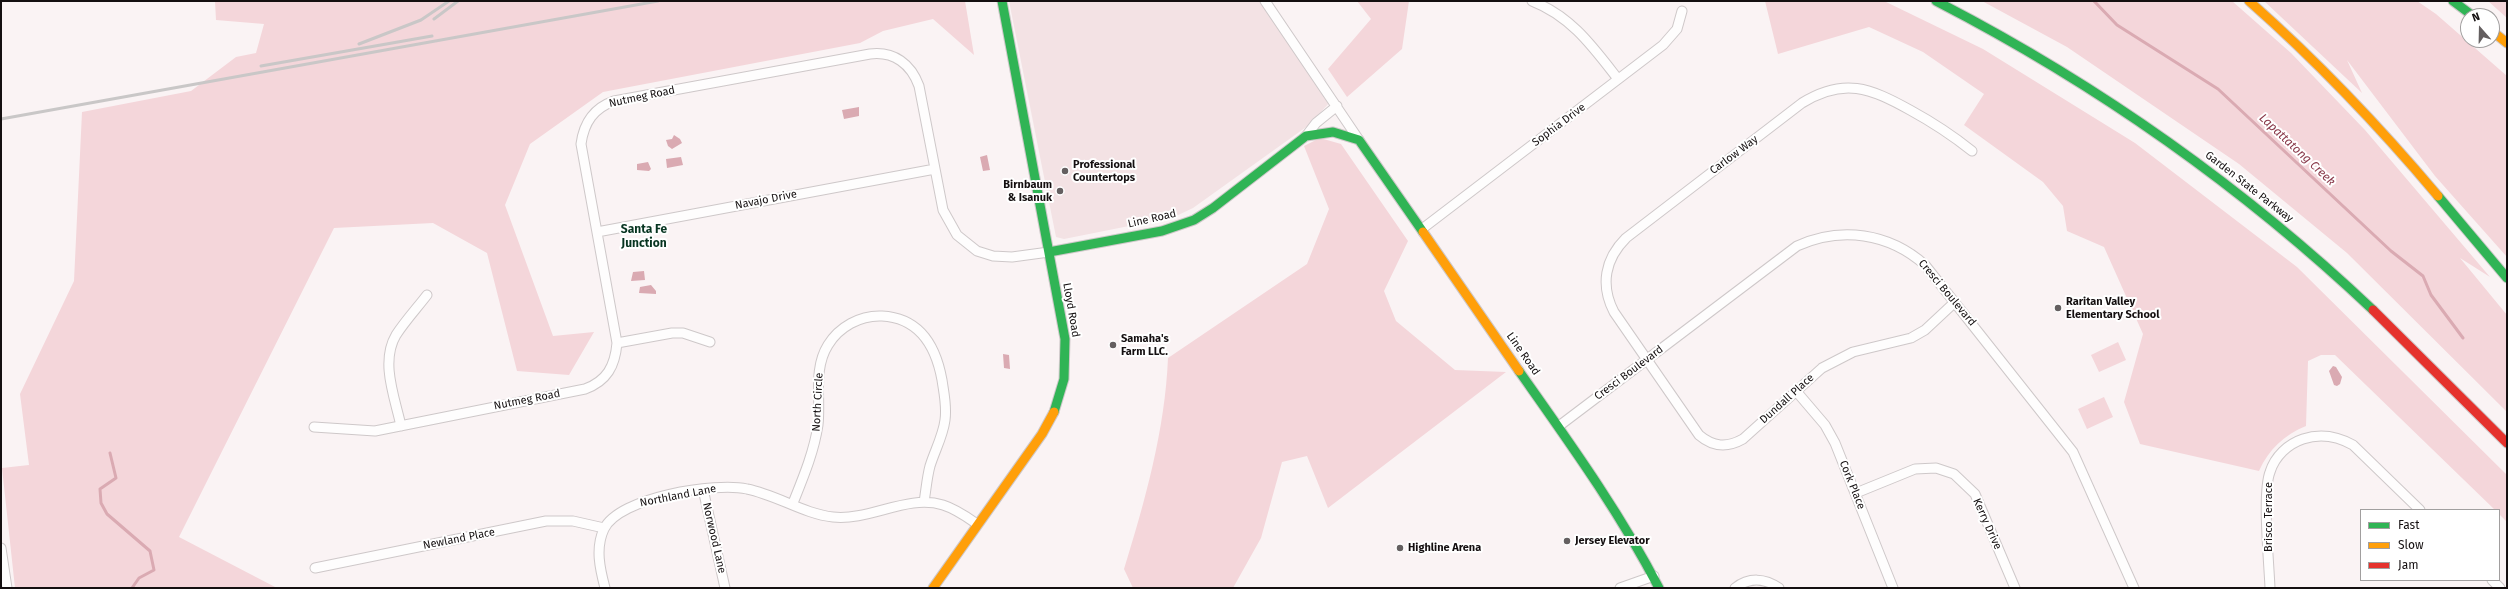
<!DOCTYPE html>
<style>
body{margin:0}
#map{position:relative;width:2508px;height:589px;overflow:hidden;background:#faf3f4;font-family:"Fira Sans",sans-serif}
canvas{display:block}
.frame{position:absolute;inset:0;border:2px solid #140f10;pointer-events:none}
.legend{position:absolute;left:2360px;top:509px;width:140px;height:72px;box-sizing:border-box;background:#fff;border:1px solid #a19f9f;margin:0;padding:5px 7px;list-style:none;font-size:12px;color:#140f10}
.legend li{display:flex;align-items:center;gap:8px;height:20px}
.legend b{width:20px;border:1px solid #a19f9f}
.north{position:absolute;left:2460px;top:8px;width:40px;height:40px;box-sizing:border-box;background:#fff;border:1px solid #a19f9f;border-radius:50%;rotate:340deg;font-size:11px;font-weight:700;line-height:16px;text-align:center;color:#140f10}
.north::after{content:'';display:block;margin:auto;width:14px;height:18px;background:#645f60;clip-path:polygon(50% 0,100% 100%,50% 72%,0 100%)}
</style>
<div id="map">
<canvas width="2508" height="589"></canvas>
<div class="frame"></div>
<ul class="legend">
<li><b style="height:5px;background:#30b455"></b>Fast</li>
<li><b style="height:5px;background:#ff9f0a"></b>Slow</li>
<li><b style="height:5px;background:#e5322d"></b>Jam</li>
</ul>
<div class="north">N</div>
</div>
<script>
const g = document.querySelector('canvas').getContext('2d');
g.lineJoin = 'round';
function fillPath(path, color) { g.fillStyle = color; g.fill(path, 'evenodd'); }
function trace(path, color, width, dash) { g.strokeStyle = color; g.lineWidth = width; g.lineCap = dash ? 'butt' : 'round'; g.setLineDash(dash || []); g.stroke(path); }
function label(font, color, halo, rows, align = 'center') {
  g.font = font + ' "Fira Sans",sans-serif'; g.lineWidth = 4; g.setLineDash([]); g.textBaseline = 'middle'; g.strokeStyle = halo; g.fillStyle = color; for (const [text, x, y, turn = 0] of rows) {
    g.save(); g.translate(x, y); g.rotate((+turn || 0) * Math.PI / 180); g.textAlign = isNaN(turn) ? turn : align; if (halo) g.strokeText(text, 0, 0); g.fillText(text, 0, 0); g.restore();
  }
}
fillPath(new Path2D(`
 M1009,1H1260L1330,102L1309,125L1193,208L1174,217L1064,239L1056,237Z`), '#f3e2e4');
fillPath(new Path2D(`
 M215,1H965L974,55L933,19L883,31L860,43L603,92L530,144L505,205L553,336L594,332L569,375L517,371L487,253L433,223L334,228L179,537L277,588H15L2,468L29,465L20,394L74,281L82,112L191,91L236,57L256,53L264,24L216,20Z
 M1357,1H1409L1402,49L1347,97L1328,69L1371,19Z
 M1765,1H1884L1983,49L2135,143L2297,267L2507,475V522L2499,514V510H2495L2335,355H2321L2308,361L2306,426C2284,435 2269,449 2259,471L2140,444L2124,402L2143,334L2104,247L2067,231L2063,206L2043,182L1964,125L1984,94L1923,52L1869,27L1778,54Z
 M1982,1H2232L2291,53L2365,130L2490,277L2460,258L2507,315V412L2347,253L2239,164L2067,47Z
 M2264,1H2417L2436,14L2507,76V257L2435,176L2347,60L2362,93Z
 M2488,1H2507V18Z
 M1320,138L1341,144L1408,241L1384,291L1396,321L1455,370L1506,372L1328,508L1307,456L1282,462L1261,538L1233,588H1133L1124,569C1145,501 1165,430 1168,358L1307,264L1329,209L1304,146Z
 M2118,342L2126,360L2099,372L2091,355Z
 M2104,397L2113,417L2087,429L2078,409Z`), '#f4d6da');
fillPath(new Path2D(`
 M859,107V116L844,119L842,110Z
 M674,135L680,139L682,143L672,149L668,146L666,140L672,139Z
 M987,155L990,170L983,171L980,157Z
 M681,157L683,165L667,168L666,159Z
 M648,162L651,169L649,171L637,170V164Z
 M644,271L645,280L631,281L633,272Z
 M651,285L656,291V294L639,293L640,287Z
 M1003,354L1009,355L1010,369L1004,368Z
 M2333,366L2336,367L2342,377L2340,384L2337,386L2334,385L2329,371Z`), '#daaab2');
trace(new Path2D(`
 M2094,1L2117,25L2218,89L2391,251L2423,276L2431,295L2463,338
 M110,453L116,478L100,489L101,503L107,514L150,551L154,570L139,578L132,588`), '#daaab2', 3);
const street = new Path2D(`
 M1265,1L1359,140
 M1532,1C1571,16 1593,47 1618,79
 M1306,136L1316,123L1337,106
 M1422,229L1663,45L1677,29L1682,11
 M597,232L935,169
 M1955,302L1925,330L1911,338L1853,352L1822,368L1743,439C1727,448 1713,447 1699,435L1614,312C1600,285 1605,259 1626,238L1802,103C1844,77 1870,88 1910,110C1932,122 1952,135 1972,151
 M617,343L672,333H683L710,342
 M1796,391L1825,425L1835,443L1893,588
 M401,426C395,398 380,362 396,335C405,321 417,308 427,295
 M1559,426L1797,246C1841,226 1889,233 1925,265L2073,452L2134,588
 M314,427L375,431L585,389C607,381 615,366 617,343L581,144C584,122 594,108 614,101L870,54C894,51 911,64 919,86L943,210L957,235L977,251L993,256L1012,257L1049,252
 M703,489L725,588
 M1856,493L1915,469L1936,468L1954,474L1975,494L2015,588
 M793,503C803,478 814,452 818,425C821,398 813,369 828,345C839,327 860,315 882,316C920,318 936,347 942,380C944,394 947,406 945,420C943,436 935,450 930,466C927,477 926,490 924,502
 M1,548L7,588
 M315,568L546,521H573L604,528
 M2492,580L2500,588
 M605,588C600,569 595,548 604,529C619,497 716,482 747,489C777,495 804,514 833,517C870,521 907,494 943,505C956,509 967,517 977,524
 M1620,588L1654,576
 M1735,588C1749,577 1765,578 1779,588
 M2270,588C2269,562 2262,493 2270,472C2275,456 2288,444 2303,439C2321,433 2337,436 2353,445L2420,510`);
const fast = new Path2D(`
 M1002,1L1065,339L1064,379L1054,412
 M1936,1C2097,84 2242,186 2373,310
 M2453,1L2473,16
 M2438,196L2507,278
 M1049,252L1162,231L1194,220L1213,208L1306,136L1333,132L1359,140L1423,232
 M1519,371C1569,442 1619,511 1659,588`);
const slow = new Path2D(`
 M2249,1C2317,61 2379,126 2438,196
 M2492,31L2507,43
 M1423,232L1519,371
 M933,588L1042,434L1054,412`);
const jam = new Path2D(`
 M2373,310L2507,443`);
trace(street, '#cec8c9', 11);
trace(fast, '#cec8c9', 11);
trace(slow, '#cec8c9', 11);
trace(jam, '#cec8c9', 11);
trace(street, '#fefdfd', 9);
trace(fast, '#30b455', 9);
trace(slow, '#ff9f0a', 9);
trace(jam, '#e5322d', 9);
trace(new Path2D(`
 M434,19L458,1
 M359,44L421,20L449,1
 M261,66L432,36
 M1,119L658,1`), '#c9c7c7', 3);
for (const [x, y, r, color] of [
 [1065,171,4,"#645f60"],
 [1060,191,4,"#645f60"],
 [2058,308,4,"#645f60"],
 [1113,345,4,"#645f60"],
 [1567,541,4,"#645f60"],
 [1400,548,4,"#645f60"]
]) { const dot = new Path2D(); dot.arc(x, y, r, 0, 2 * Math.PI); g.fillStyle = color; g.fill(dot); trace(dot, '#fff', 1.5); }
label('11px', '#140f10', '#fff', [
 ["Nutmeg Road",642,97,-12],
 ["Sophia Drive",1559,125,-37],
 ["Carlow Way",1734,155,-37],
 ["Garden State Parkway",2249,187,38],
 ["Navajo Drive",766,200,-11],
 ["Line Road",1152,219,-13],
 ["Cresci Boulevard",1947,293,50],
 ["Lloyd Road",1071,310,80],
 ["Line Road",1523,354,55],
 ["Cresci Boulevard",1629,373,-37],
 ["Dundall Place",1787,399,-42],
 ["Nutmeg Road",527,400,-11],
 ["North Circle",818,402,-87],
 ["Cork Place",1852,485,68],
 ["Northland Lane",678,496,-11],
 ["Brisco Terrace",2269,517,-90],
 ["Kerry Drive",1987,524,66],
 ["Norwood Lane",714,538,77],
 ["Newland Place",459,539,-11]
]);
label('bold 11px', '#140f10', '#fff', [
 ["Professional",1073,165],
 ["Countertops",1073,178],
 ["Birnbaum",1052,185,"right"],
 ["& Isanuk",1052,198,"right"],
 ["Raritan Valley",2066,302],
 ["Elementary School",2066,315],
 ["Samaha's",1121,339],
 ["Farm LLC.",1121,352],
 ["Jersey Elevator",1575,541],
 ["Highline Arena",1408,548]
], 'left');
label('italic 12px', '#89394a', '#fff', [
 ["Lapattatong Creek",2297,150,43]
]);
label('bold 12px', '#073521', '#fff', [
 ["Santa Fe",644,230],
 ["Junction",644,244]
]);
</script>
